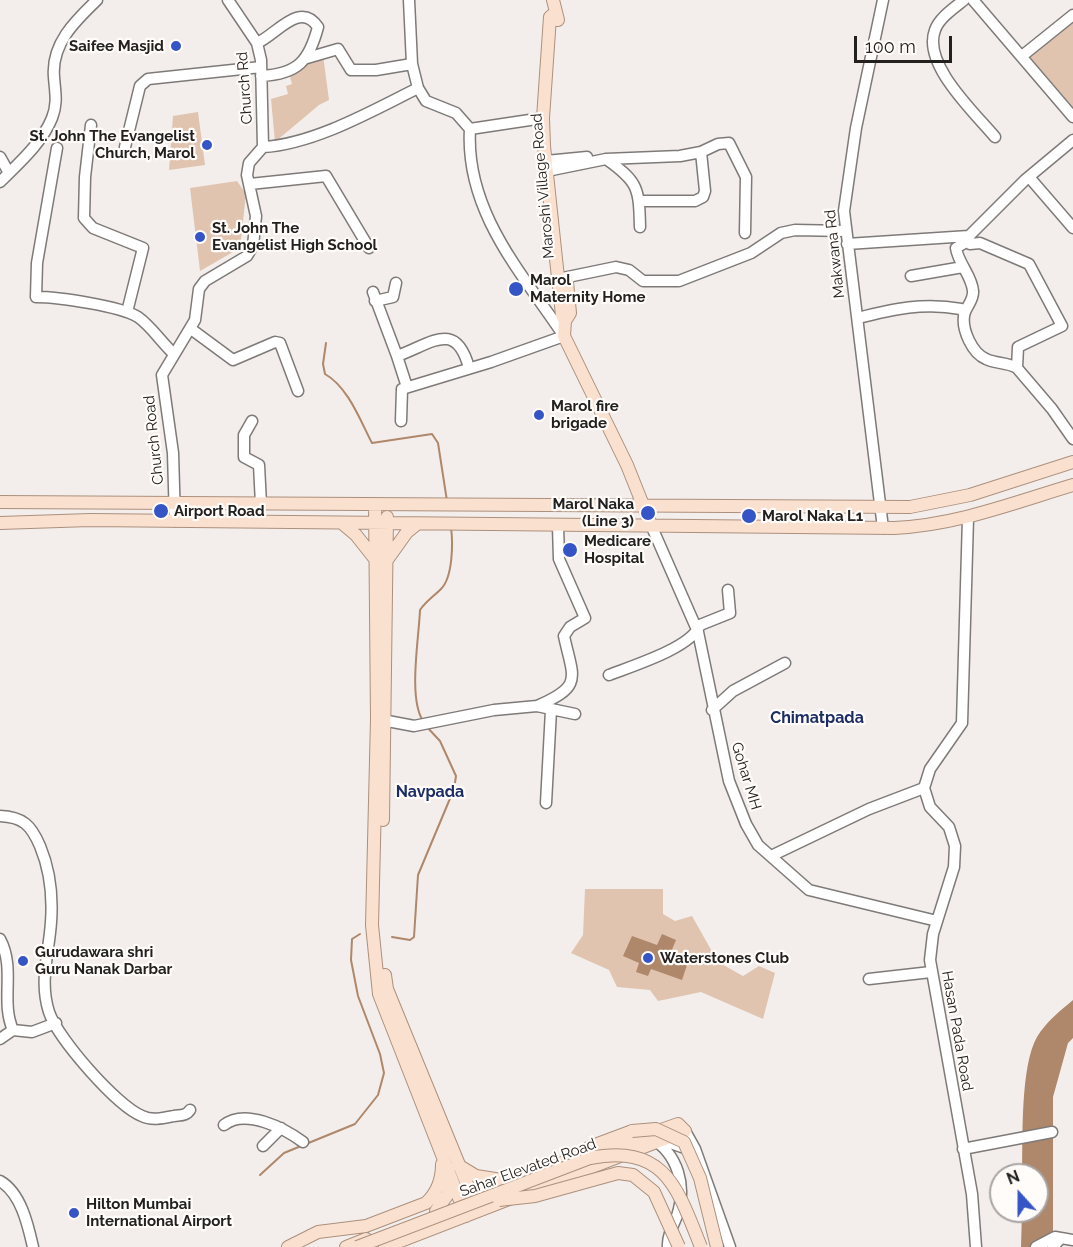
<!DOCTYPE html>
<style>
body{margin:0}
#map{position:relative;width:1073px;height:1247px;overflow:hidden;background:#f3eeeb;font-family:Raleway,sans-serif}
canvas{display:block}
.north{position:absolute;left:989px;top:1163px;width:60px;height:60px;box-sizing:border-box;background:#fffcfa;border:2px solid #a7a4a3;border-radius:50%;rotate:339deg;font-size:16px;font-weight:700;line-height:24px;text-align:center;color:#222120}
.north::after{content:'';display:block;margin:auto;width:21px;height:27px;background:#3555c6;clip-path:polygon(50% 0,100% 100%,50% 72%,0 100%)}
.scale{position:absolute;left:854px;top:36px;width:98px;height:27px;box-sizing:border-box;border:3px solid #222120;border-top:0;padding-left:8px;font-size:18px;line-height:21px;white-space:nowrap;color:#222120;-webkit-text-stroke:4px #fffcfa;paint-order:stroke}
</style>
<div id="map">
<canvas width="1073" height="1247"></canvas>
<div class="north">N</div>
<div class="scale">100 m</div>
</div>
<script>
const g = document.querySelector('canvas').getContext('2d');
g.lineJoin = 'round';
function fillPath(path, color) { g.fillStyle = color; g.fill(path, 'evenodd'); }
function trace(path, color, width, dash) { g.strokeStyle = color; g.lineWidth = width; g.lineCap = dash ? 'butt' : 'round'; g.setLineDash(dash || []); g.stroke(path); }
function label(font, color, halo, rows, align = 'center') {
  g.font = font + ' Raleway,sans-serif'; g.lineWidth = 4.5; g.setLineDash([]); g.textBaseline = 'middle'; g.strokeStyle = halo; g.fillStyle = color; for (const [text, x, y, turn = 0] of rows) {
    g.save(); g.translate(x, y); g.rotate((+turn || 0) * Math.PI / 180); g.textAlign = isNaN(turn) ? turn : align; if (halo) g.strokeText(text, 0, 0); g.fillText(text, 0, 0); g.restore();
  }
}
fillPath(new Path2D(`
 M1073,22V107L1029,56Z
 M323,55L329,100L319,105L275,142L271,99L288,94L286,86L292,84L289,73L307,60Z
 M198,112L205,165L169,170L173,116Z
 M237,181L246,194L240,248L200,271L190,188Z
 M585,889H663V914L675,921L692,916L718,962L743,976L759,966L775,973L763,1019L701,992L658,1001L650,990L617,987L609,970L571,953L583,935Z`), '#e0c4b0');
fillPath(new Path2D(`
 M662,934L676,940L671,952L689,959L682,980L651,969L648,976L636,972L639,963L623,956L632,936L657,945Z
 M1073,1000V1038L1068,1043L1053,1097V1247H1021L1022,1211H1037V1175H1022C1023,1139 1020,1067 1037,1037C1046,1022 1060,1011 1073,1000Z`), '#af876a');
trace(new Path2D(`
 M326,343L323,364L325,374C348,387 360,420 372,443L432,434L438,443L447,501
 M423,721C408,698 419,638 420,610C426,601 433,597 441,589C453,577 453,543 451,527
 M392,937L410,940L414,937L418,875L454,789L456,776L440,741L426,726
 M306,1144L355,1124L378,1095L384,1073L380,1054L358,996L351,960L352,939L360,934
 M260,1175L284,1153L301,1146`), '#af876a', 2);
const minor = new Path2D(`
 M228,0L257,43L261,60L263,147
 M409,0L412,64L418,88L426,101L456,113L470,129L543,118
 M883,0L856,128L844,211L883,528
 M964,0C954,8 939,18 935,30C922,64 974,112 995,137
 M973,0L1073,117
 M257,43C276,35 300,0 318,27C309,61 298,74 261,76
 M1022,56L1073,15
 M307,58L338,49L351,70H376L412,64
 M91,125L85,177L84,218L93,228L143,248L127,312
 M125,147L140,86L148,79L261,67
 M263,147C314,144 372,111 418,88
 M57,148L37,263L36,297C58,297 120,306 138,317C151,326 162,343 174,354
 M0,157L9,173
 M606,159C639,182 639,189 640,227
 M546,161L587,157
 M547,171L606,159L680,156L701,152L718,144L729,143L746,177L745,233
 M1029,177L1073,228
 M0,182C19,163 42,143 52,118C58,103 55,92 54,77C51,44 75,21 97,0
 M250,184L326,176L369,248
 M640,201H695L703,197L705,191L701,152
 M847,244L969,236L1025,180L1073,140
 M911,276L963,267
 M558,279L616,267L629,270L643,281H679L751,253L781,233L795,230L846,231
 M373,292L397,356C431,344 456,319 469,368
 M375,301L393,297L396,283
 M858,318C893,309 924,302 961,309L964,313
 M191,329L233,360L275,342L280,343L298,391
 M397,356L407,387
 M1017,368L1018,347L1062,326L1029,264L980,243L970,244L968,241L956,248C958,263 972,276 973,291C974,301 965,307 964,316C962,330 972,353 986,359C996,364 1007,362 1017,368L1052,409L1073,439
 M252,421L244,435V457L259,465L261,504
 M401,421L402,389L491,362L564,336C521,272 465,211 470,129
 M968,518L962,723L930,769L924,788L930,807L949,827L955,846L954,867L933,934L930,960L972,1194L976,1247
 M175,521L173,453L162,375L195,320L199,289L205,281L247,256L253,246L256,216L247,175L249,163L263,147
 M651,525L698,632L729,781L746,824L758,845L809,890L937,921
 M609,675C632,666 691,648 700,625L730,613L728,590
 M537,706C584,686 573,678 564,636L570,627L585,618L559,559L558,526
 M712,710L733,691L785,663
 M377,719L414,726L494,710L537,706L575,714
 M546,803L551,710
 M0,816C23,817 31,825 40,846C50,870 53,895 51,922C49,953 39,981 49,1012C58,1039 117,1106 142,1116C152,1121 164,1118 174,1116C181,1115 186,1116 190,1110
 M771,856L869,809L924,788
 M0,939C16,969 0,1001 13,1030L32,1032L56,1023
 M869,979L931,972
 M0,1039L13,1030
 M224,1125C245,1108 284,1128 303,1142
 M685,1131L695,1149L730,1247
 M651,1138C678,1154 687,1186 677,1216C673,1225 667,1237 668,1247
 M665,1141L690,1150
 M263,1146L281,1128
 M963,1149L1052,1132
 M0,1181C21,1193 28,1225 33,1247
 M1036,1247L1055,1237L1073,1240
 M1053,1247L1061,1238`);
const major = new Path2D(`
 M553,0L558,20
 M555,13L550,17L543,118L544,146L562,315L565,321L564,336L627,465L651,525
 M565,321L570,313L567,282
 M0,502L910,507L970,495L1073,462
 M375,505L377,719L372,925L379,994L466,1216
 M0,523L90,520L894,528C957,525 1013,503 1073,485
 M343,524L356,535L375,559
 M387,560L407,532L417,524
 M383,820L387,517
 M385,975L387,989L478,1211
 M458,1165L476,1176L514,1182
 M557,1166L592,1146L632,1131
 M436,1211L448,1194L449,1177
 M288,1247L318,1232L366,1226L426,1203C437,1193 442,1180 442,1164
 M346,1247L366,1239
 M385,1247L685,1131L678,1124L587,1156`);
trace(minor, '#7e7a78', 13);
trace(major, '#ac907d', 14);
trace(minor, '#fff', 10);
trace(major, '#fae0cf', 12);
const majorBridge = new Path2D(`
 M632,1131L656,1129L684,1142L700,1178L717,1247
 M499,1200L535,1196L618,1173L633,1175L654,1192L679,1247
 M357,1247L590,1158C665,1144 677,1187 701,1247`);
trace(majorBridge, '#ac907d', 14, []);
trace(majorBridge, '#fae0cf', 12);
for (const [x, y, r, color] of [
 [176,46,6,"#3555c6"],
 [207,145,6,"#3555c6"],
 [200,237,6,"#3555c6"],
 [516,289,8,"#3555c6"],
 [539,415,6,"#3555c6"],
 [161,511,8,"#3555c6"],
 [648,513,8,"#3555c6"],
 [749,516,8,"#3555c6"],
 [570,550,8,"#3555c6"],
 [648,958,6,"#3555c6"],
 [23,961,6,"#3555c6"],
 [74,1213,6,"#3555c6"]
]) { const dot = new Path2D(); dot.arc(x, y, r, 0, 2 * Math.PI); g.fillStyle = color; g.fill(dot); trace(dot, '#fffcfa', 2); }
label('bold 15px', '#222120', '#fffcfa', [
 ["Saifee Masjid",164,46,"right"],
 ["St. John The Evangelist",195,136,"right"],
 ["Church, Marol",195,153,"right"],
 ["St. John The",212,228],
 ["Evangelist High School",212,245],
 ["Marol",530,280],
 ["Maternity Home",530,297],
 ["Marol fire",551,406],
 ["brigade",551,423],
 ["Marol Naka",634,504,"right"],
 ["(Line 3)",634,521,"right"],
 ["Airport Road",174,511],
 ["Marol Naka L1",762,516],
 ["Medicare",584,541],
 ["Hospital",584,558],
 ["Gurudawara shri",35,952],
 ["Guru Nanak Darbar",35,969],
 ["Waterstones Club",660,958],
 ["Hilton Mumbai",86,1204],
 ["International Airport",86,1221]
], 'left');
label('15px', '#222120', '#fffcfa', [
 ["Church Rd",245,88,-94],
 ["Maroshi Village Road",543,186,-95],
 ["Makwana Rd",835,254,-96],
 ["Church Road",154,440,-96],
 ["Gohar MH",746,776,73],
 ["Hasan Pada Road",957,1031,80],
 ["Sahar Elevated Road",528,1168,-20]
]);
label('bold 16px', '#1b2d64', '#fffcfa', [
 ["Chimatpada",817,718],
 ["Navpada",430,792]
]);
</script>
